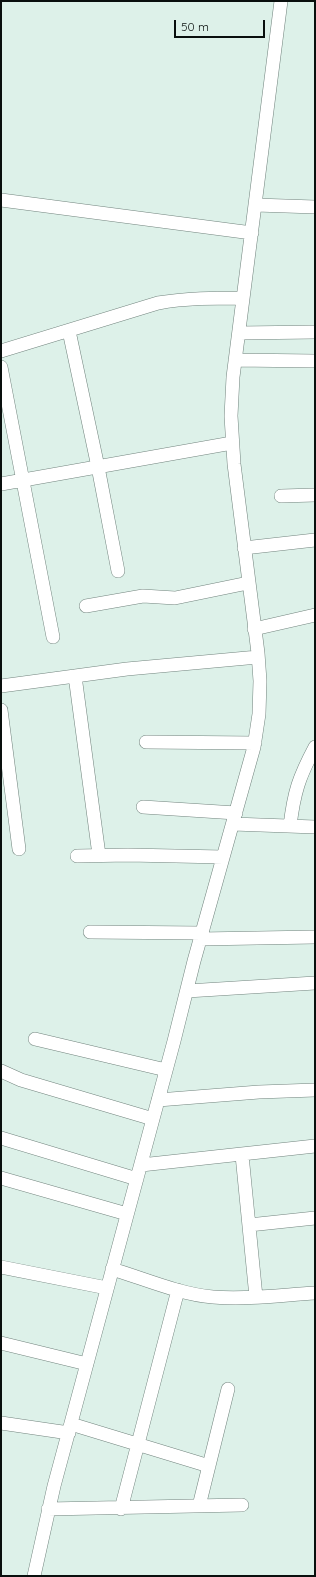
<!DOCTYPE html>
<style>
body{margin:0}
#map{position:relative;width:316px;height:1577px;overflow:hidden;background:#ddf1e9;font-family:Quicksand,sans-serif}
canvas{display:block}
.frame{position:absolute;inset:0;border:2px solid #090f0d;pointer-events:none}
.scale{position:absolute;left:174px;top:20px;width:91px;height:18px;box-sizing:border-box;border:2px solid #090f0d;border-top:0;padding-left:5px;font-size:12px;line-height:14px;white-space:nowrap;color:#090f0d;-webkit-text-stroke:3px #ddf1e9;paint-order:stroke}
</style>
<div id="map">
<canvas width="316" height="1577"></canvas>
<div class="frame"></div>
<div class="scale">50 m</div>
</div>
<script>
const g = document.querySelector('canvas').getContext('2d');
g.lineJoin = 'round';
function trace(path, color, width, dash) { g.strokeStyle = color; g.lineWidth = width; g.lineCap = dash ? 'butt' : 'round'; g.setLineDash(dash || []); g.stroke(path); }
const minor = new Path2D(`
 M1,200L252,233
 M256,205L315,207
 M69,331L98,467L118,571
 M239,333L315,332
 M1,351L158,303C186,298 214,298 243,298
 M235,360L315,361
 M1,367L53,637
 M1,484L232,443
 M281,496L315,495
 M244,548L315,540
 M86,606L143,596L175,598L248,583
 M254,629L315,615
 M75,676L99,855
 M1,686L127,669L258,657
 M1,710L19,849
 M146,742L255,743
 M143,807L236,813
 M233,824L315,827
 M290,826C294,792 299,777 315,747
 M77,856L128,855L223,857
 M90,932L202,933
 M200,939L315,937
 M187,991L315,983
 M35,1039L166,1070
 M1,1071L21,1080L153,1119
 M158,1100L259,1092L315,1090
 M1,1138L137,1179
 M242,1155L256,1297
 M141,1165L315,1146
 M1,1178L127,1214
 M249,1225L315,1218
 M1,1267L107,1288
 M112,1269C145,1279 179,1294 213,1297C247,1300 282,1295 315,1293
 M1,1343L87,1364
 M1,1423L69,1433
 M71,1424L209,1466
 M199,1506L228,1389
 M48,1509L242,1505
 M121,1509L178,1290
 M34,1576L54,1486L174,1041L194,961L254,747L259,714L260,681L258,653L234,464L231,416L233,377L281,1`);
trace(minor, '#72847e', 14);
trace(minor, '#fff', 13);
</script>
